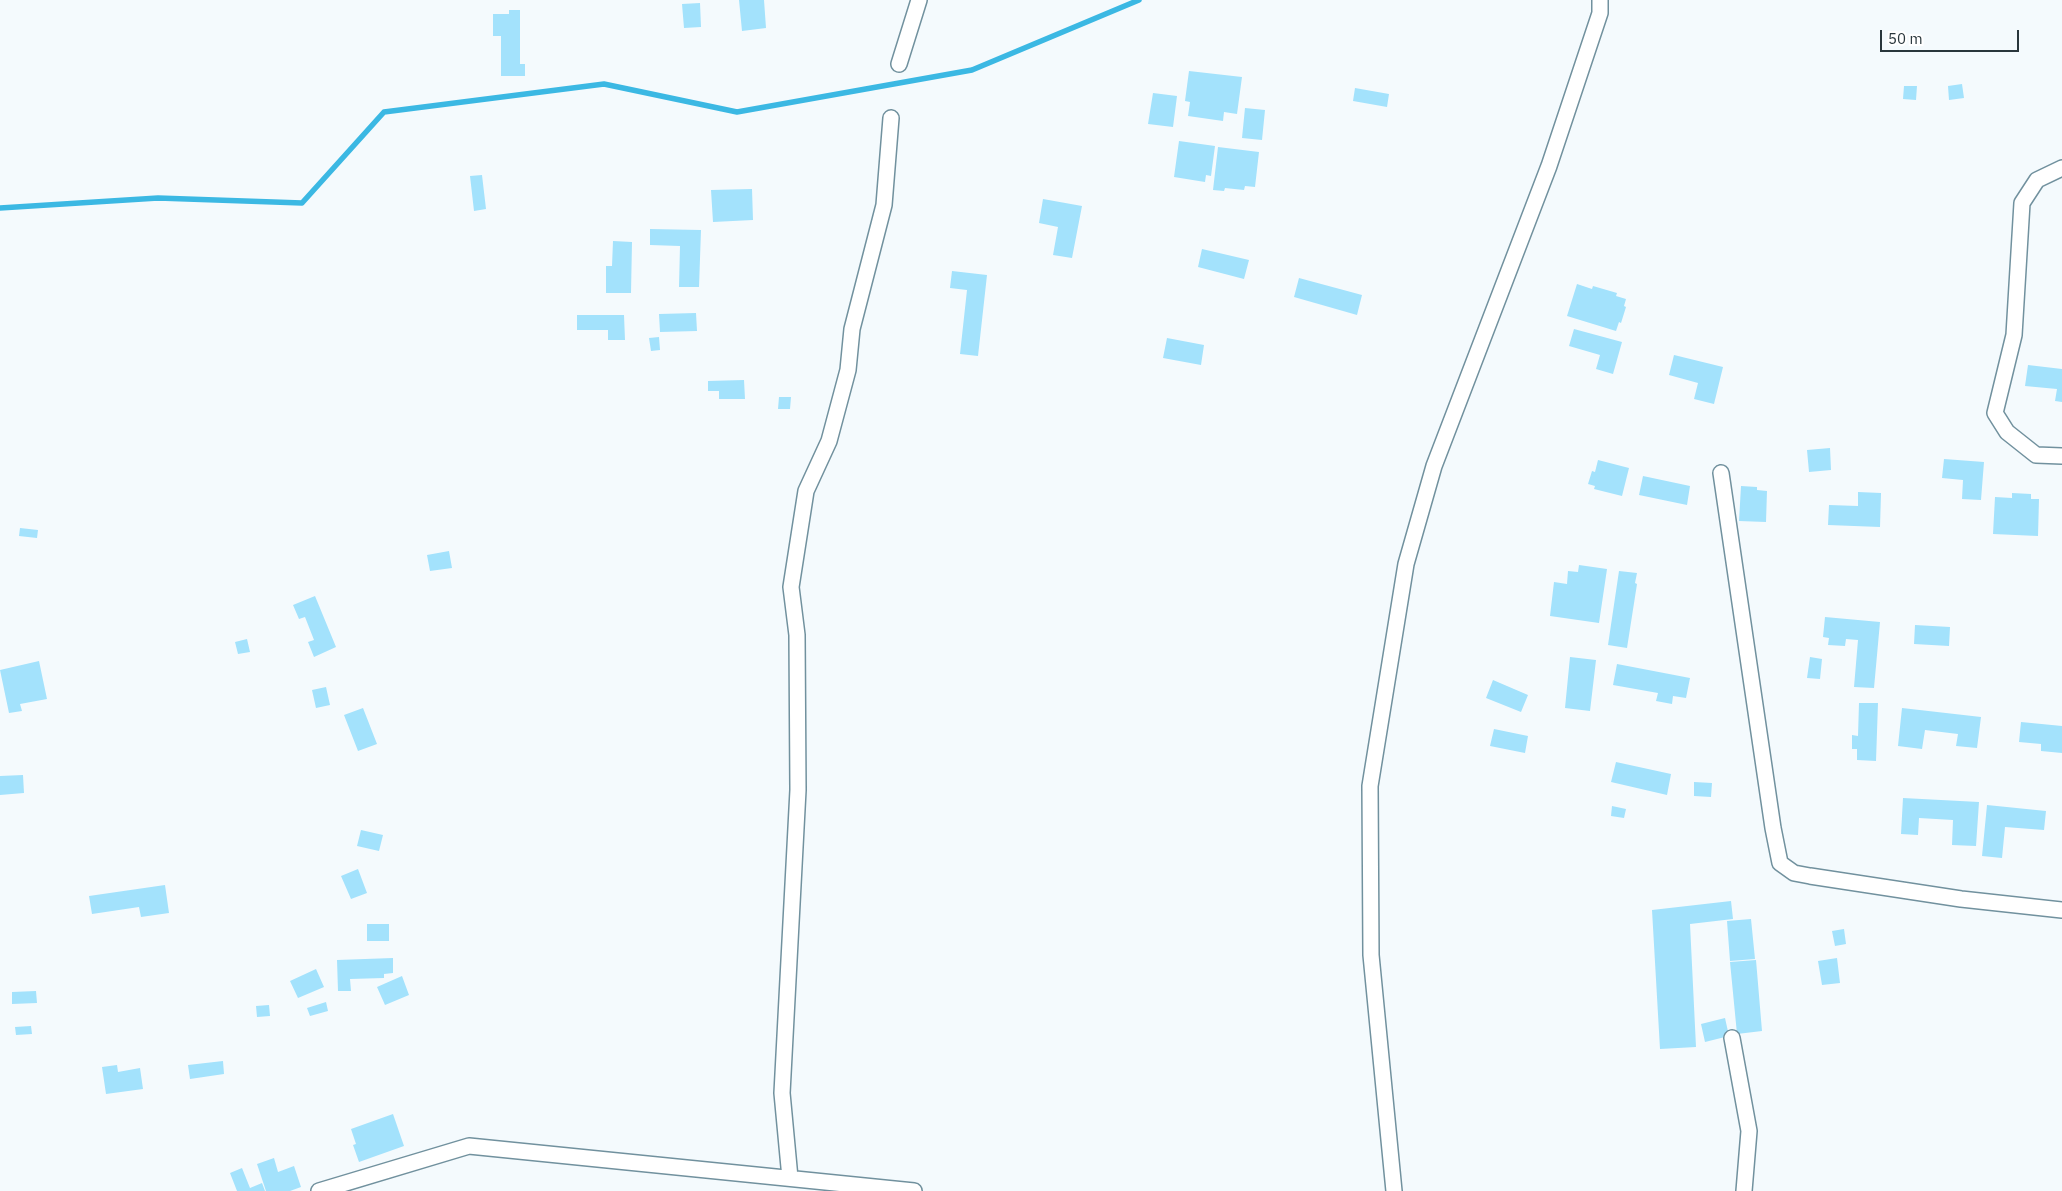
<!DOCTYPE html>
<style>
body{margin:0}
#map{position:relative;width:2062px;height:1191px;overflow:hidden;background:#f4fafd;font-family:"IBM Plex Sans",sans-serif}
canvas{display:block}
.scale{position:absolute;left:1880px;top:30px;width:139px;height:22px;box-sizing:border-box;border:2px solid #29363c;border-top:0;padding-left:6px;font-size:15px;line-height:18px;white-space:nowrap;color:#29363c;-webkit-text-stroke:4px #fff;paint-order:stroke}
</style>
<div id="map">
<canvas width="2062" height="1191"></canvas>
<div class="scale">50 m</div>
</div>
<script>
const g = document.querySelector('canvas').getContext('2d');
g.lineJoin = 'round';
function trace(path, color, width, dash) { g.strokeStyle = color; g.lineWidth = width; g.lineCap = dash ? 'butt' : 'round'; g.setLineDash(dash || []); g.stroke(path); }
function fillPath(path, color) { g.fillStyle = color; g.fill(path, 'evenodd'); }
trace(new Path2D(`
 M0,208L158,198L302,203L384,112L604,84L737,112L972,70L1139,0`), '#3bb8e3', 5.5);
fillPath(new Path2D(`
 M739,0H764L766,28L742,31Z
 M700,3L701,27L684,28L682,4Z
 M509,10H520V64H525V76H501V36H493V14H509Z
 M1189,71L1242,77L1237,114L1224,112L1223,121L1188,116L1190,102L1185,101Z
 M1962,84L1964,98L1949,100L1948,86Z
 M1904,86H1917L1916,100L1903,99Z
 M1355,88L1389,94L1387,107L1353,101Z
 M1153,93L1177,96L1173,127L1148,124Z
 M1245,108L1265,110L1262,140L1242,138Z
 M1179,141L1215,146L1211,176L1206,175L1205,182L1174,177Z
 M1218,147L1259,152L1255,187L1245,186L1244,190L1225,188L1224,191L1213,190Z
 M482,175L486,209L474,211L470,176Z
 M752,189L753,220L713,222L711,190Z
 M1043,199L1082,206L1072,258L1053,255L1058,227L1039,223Z
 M650,229L701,230L699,287H679L680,246L650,245Z
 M613,241L632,242L631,293H606V266H612Z
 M1202,249L1249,260L1244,279L1198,267Z
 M952,271L987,275L978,356L960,354L967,290L950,288Z
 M1299,278L1362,295L1357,315L1294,297Z
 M1577,284L1592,289L1593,286L1617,293L1616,296L1626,299L1624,306L1626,307L1621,323L1619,322L1616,331L1567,316Z
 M696,313L697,331L660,332L659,314Z
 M577,315H624L625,340H608V330H577Z
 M1574,329L1622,342L1613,374L1596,369L1600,355L1569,346Z
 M659,337L660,350L651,351L649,338Z
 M1167,338L1204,345L1201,365L1163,358Z
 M1674,355L1723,367L1714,404L1694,399L1698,383L1669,375Z
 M2028,365L2062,369V402L2055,401L2057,389L2025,386Z
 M744,380L745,399H719V391H708V381Z
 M779,397H791L790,409H778Z
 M1830,448L1831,470L1809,472L1807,450Z
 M1944,459L1984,462L1981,500L1962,499L1963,480L1942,478Z
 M1598,460L1629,468L1622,496L1594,489L1595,486L1588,484L1592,471L1595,472Z
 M1643,476L1690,486L1687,505L1639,495Z
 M1741,486L1757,487V490L1767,491L1766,522L1739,521Z
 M1858,492L1881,493L1880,527L1828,525L1829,505L1858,506Z
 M2012,493L2031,494V499H2039L2038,536L1993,534L1995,497L2012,498Z
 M20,528L38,530L37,538L19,536Z
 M449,551L452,568L430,571L427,555Z
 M1579,565L1607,569L1599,623L1550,616L1554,582L1567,584L1568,571L1578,572Z
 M1619,571L1637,573L1635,583L1637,584L1627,648L1608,645Z
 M315,596L336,647L314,657L308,642L314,640L305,617L299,619L293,605Z
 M1825,617L1880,622L1874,688L1854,687L1858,640L1846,639L1845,646L1828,645L1829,638L1823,637Z
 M1915,625L1950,627L1949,646L1914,644Z
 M247,639L250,652L238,654L235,642Z
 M1570,657L1596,660L1590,711L1565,708Z
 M1810,657L1822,659L1820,679L1807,678Z
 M39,661L47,699L20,704L22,711L9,713L0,670Z
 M1617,664L1690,678L1686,698L1673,696L1672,704L1656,701L1658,693L1613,685Z
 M1493,680L1528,695L1521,712L1486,698Z
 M326,687L330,705L316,708L312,690Z
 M1859,703H1878L1876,761L1857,760V749H1852V735L1858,736Z
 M363,708L377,744L358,751L344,715Z
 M1902,708L1981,717L1977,748L1956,746L1958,734L1925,730L1922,749L1898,746Z
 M2021,722L2062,726V753L2041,751V744L2019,742Z
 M1494,729L1528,736L1525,753L1490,746Z
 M1616,762L1671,774L1667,795L1611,782Z
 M23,775L24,793L0,795V776Z
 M1694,782L1712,783L1711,797L1694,796Z
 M1903,798L1979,802L1976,846L1952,845L1953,820L1919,818L1918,835L1901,834Z
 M1987,805L2046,811L2044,830L2005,827L2002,858L1982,856Z
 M1612,806L1626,809L1624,818L1611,816Z
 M361,830L383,835L379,851L357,846Z
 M358,869L367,893L351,899L341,876Z
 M165,885L169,913L141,917L139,907L92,914L89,896Z
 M1731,901L1733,919L1690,924L1696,1047L1660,1049L1652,910Z
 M1751,919L1755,959L1730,961L1727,921Z
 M367,924H389V941H367Z
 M1844,929L1846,944L1835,946L1832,931Z
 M393,958V973L384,974V978L350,979L351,991H338L337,960Z
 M1837,958L1840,983L1822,985L1818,961Z
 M1756,960L1762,1031L1737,1034L1730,962Z
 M316,969L324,987L298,998L290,981Z
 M402,976L409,995L385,1005L377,987Z
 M36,991L37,1003L12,1004V992Z
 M326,1002L328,1011L310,1016L307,1008Z
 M269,1005L270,1016L257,1017L256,1006Z
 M1725,1018L1729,1036L1705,1042L1701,1024Z
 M31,1026L32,1034L16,1035L15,1027Z
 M223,1061L224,1074L190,1079L188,1065Z
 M117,1065L118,1072L140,1068L143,1089L106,1094L102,1067Z
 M393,1114L404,1146L359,1162L353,1145L356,1144L351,1129Z
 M274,1158L278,1172L294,1166L301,1187L290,1191H266L257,1164Z
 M242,1168L250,1188L262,1183L265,1191H237L230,1173Z`), '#a3e2fc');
const street = new Path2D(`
 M899,64L919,0
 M2062,168L2037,180L2022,203L2014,335L1995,413L2007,432L2036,455L2062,456
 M1721,473L1773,828L1780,863L1794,873L1810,876L1961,899L2062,910
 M1732,1038L1749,1131L1744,1191
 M790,1178L782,1093L798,790L797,635L791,587L806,491L829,441L848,370L852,329L884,205L891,118
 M319,1191L469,1146L914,1191
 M1394,1191L1371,955L1370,786L1406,564L1434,466L1549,166L1600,13V0`);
trace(street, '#71919e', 18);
trace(street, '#fff', 15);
</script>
